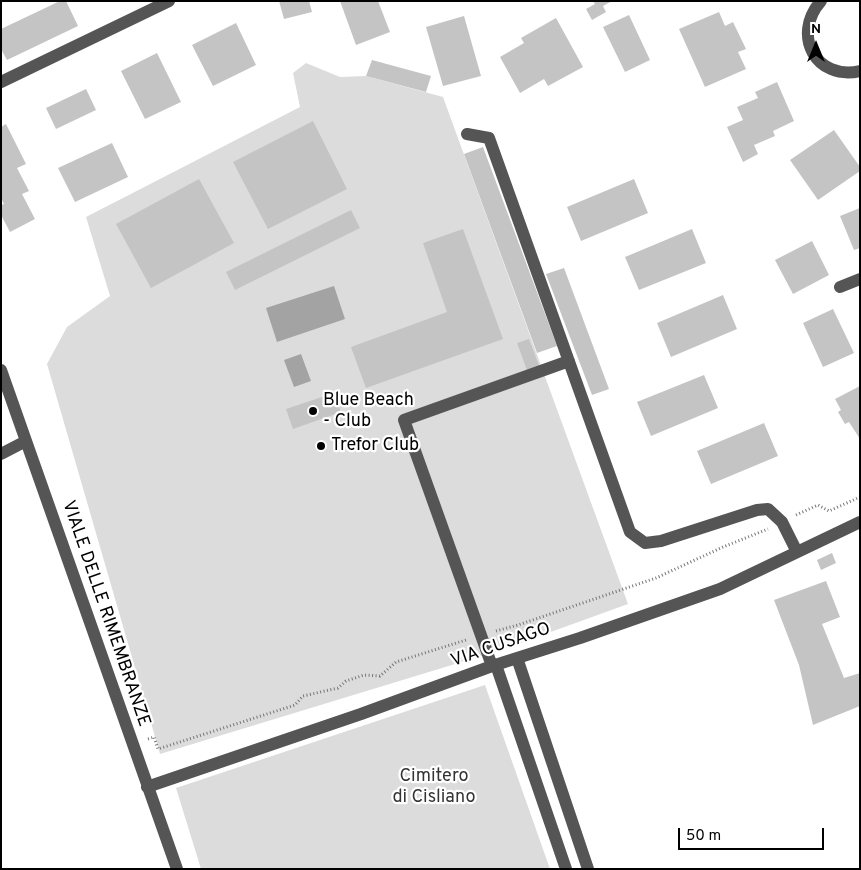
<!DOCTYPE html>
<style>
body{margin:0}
#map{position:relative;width:861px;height:870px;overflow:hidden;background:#fff;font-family:Overpass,sans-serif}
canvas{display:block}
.frame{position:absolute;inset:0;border:2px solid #000;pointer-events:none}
.north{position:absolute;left:791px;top:20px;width:50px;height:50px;-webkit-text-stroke:4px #fff;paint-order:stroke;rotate:0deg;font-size:14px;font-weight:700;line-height:20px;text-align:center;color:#000}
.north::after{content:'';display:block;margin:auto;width:18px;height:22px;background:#000;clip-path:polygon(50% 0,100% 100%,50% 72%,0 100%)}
.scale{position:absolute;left:678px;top:828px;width:146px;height:22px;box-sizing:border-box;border:2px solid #000;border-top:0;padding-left:6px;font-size:15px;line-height:18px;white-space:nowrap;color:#000;-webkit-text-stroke:4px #fff;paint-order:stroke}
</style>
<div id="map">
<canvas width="861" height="870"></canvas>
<div class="frame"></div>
<div class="north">N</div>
<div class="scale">50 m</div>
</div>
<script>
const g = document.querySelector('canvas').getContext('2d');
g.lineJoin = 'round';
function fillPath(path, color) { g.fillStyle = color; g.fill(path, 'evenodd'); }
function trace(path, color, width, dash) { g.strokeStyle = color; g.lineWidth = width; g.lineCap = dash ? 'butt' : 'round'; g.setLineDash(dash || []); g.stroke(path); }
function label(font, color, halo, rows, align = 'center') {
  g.font = font + ' Overpass,sans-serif'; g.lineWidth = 4.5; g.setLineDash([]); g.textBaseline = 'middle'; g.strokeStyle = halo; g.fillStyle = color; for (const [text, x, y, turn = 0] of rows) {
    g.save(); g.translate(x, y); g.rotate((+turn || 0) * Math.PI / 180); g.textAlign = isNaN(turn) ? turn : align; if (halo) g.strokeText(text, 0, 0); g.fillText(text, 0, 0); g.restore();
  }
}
fillPath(new Path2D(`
 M306,63L340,77L366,76L443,97L628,604L501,650L160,754L47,364L67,327L110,296L86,217L300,107L293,73Z
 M485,685L550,869H201L176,788Z`), '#dcdcdc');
fillPath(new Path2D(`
 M334,286L345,319L277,342L266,308Z
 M301,354L311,381L294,387L284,360Z`), '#a3a3a3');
fillPath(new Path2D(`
 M60,1H66L78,26L7,60L1,49V29Z
 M279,1H309L312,12L284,19Z
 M340,1H378L390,32L356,45Z
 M593,1H612L603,6L606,12L592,20L586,9L595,4Z
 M719,12L725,26L733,22L746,49L738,52L746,69L705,87L679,29Z
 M629,15L650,60L625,72L603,27Z
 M464,16L481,76L443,86L426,27Z
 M556,18L583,67L548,86L544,79L520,93L500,57L524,43L521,38Z
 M236,23L256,65L213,86L192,45Z
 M157,53L181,102L145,119L121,71Z
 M372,60L431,76L426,92L366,76Z
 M777,82L794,121L773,131L775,136L754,145L758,154L743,162L727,127L743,120L737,107L758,98L755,92Z
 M86,89L96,110L56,129L46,108Z
 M313,121L347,189L268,229L233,162Z
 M6,124L26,164L17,168L29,191L22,194L35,219L10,232L1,215V205L4,204L1,198V127Z
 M834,130L860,167V171L818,200L790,160Z
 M112,143L128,177L75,202L58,168Z
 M483,147L557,346L537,353L464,154Z
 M199,179L234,243L151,288L116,224Z
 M634,179L648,213L581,241L567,207Z
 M860,208V248L854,250L840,216Z
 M351,210L360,228L235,290L226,272Z
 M463,229L503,339L366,388L351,347L447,312L423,243Z
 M692,229L706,263L639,290L625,257Z
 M812,241L829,275L793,294L775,260Z
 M564,268L609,389L592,395L546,274Z
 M723,295L737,329L671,357L657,323Z
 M833,309L854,353L823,367L803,323Z
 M529,339L540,368L528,373L517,343Z
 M704,375L718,408L651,436L637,402Z
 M860,386V439L849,422L845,424L838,412L841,410L835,399Z
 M334,393L341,412L293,429L286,409Z
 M764,423L778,456L711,484L697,451Z
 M832,553L836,563L821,570L817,560Z
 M826,581L840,617L822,624L844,678L860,673V706L813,725L799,665L774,600Z`), '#c4c4c4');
trace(new Path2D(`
 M796,515L818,505L829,511L860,497
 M496,631L518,625L656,578L723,547L768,529
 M148,739L154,737L158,749L295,705L303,696L338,688L346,681L364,675L380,676L396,662L466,640`), '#777', 3, [1, 2.5]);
trace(new Path2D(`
 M821,1C791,35 816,81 860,71
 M1,82L169,1
 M467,134L489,138L630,532L645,543L661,541L757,510L768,509L782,522L797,552
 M840,287L860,279
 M1,370L177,869
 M1,454L26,441
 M517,658L588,869
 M496,665L566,869
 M492,666L404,420L569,361
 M147,787L361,714L492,666L580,638L720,589L860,522`), '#555', 12);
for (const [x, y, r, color] of [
 [313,411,5,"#000"],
 [321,446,5,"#000"]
]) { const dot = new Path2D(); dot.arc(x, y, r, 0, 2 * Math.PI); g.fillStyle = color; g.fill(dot); trace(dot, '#fff', 2); }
label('18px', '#000', '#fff', [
 ["Blue Beach",323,401],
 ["- Club",323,422],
 ["Trefor Club",331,446]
], 'left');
label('18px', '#000', '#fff', [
 ["VIALE DELLE RIMEMBRANZE",105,614,71],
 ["VIA CUSAGO",501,646,-19]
]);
label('18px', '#333', '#fff', [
 ["Cimitero",434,777],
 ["di Cisliano",434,798]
]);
</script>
